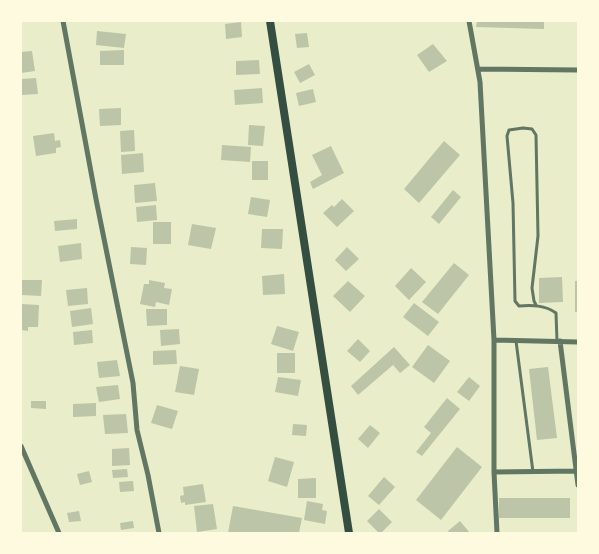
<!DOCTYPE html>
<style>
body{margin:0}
#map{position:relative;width:599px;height:554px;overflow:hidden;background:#e9edc9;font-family:"Work Sans",sans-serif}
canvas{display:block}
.frame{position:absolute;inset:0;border:22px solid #fefae0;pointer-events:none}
</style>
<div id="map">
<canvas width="599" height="554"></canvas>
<div class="frame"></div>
</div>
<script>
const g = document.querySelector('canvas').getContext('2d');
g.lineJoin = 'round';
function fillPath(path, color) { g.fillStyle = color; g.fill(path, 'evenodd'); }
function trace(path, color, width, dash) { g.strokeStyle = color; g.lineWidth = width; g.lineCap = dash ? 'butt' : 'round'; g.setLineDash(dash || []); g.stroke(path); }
fillPath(new Path2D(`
 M477,21H544V29L476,27Z
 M241,22L242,37L226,39L225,24Z
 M97,31L126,34L124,48L96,45Z
 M307,33L309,47L297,48L295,34Z
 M433,44L447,61L429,72L417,55Z
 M124,50V65H100V51Z
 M32,51L35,71L21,73V52Z
 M259,60L260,74L236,75V61Z
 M309,64L315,75L300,83L294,72Z
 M36,78L38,94L21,95V79Z
 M262,88L263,103L235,105L234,90Z
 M313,89L316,102L299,106L296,93Z
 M121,108V125L100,126L99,109Z
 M249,125L265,126L263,146L248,145Z
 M134,130L135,151L121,152L120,131Z
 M54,133L55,141L60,140L61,147L56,148V153L36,156L33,136Z
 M444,141L460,155L419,203L404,189Z
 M222,145L251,147L250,162L221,160Z
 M331,146L344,173L313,189L310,182L322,175L312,155Z
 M143,153L144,172L122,174L121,155Z
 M252,161H268V180H252Z
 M155,183L157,201L135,203L134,185Z
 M453,190L461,197L439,224L431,217Z
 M251,197L270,200L267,217L248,214Z
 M342,199L354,211L337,227L323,213L332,205L334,207Z
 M156,205L157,220L137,222L136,207Z
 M77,219V229L55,231L54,221Z
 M153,222H171V244H153Z
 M192,224L216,228L211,249L188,245Z
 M262,229H283L282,249L261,248Z
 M81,243L82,259L60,262L58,246Z
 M131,247L147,248L146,265L130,264Z
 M347,247L359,259L346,271L335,260Z
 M454,263L469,275L438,314L422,302Z
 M411,268L426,282L409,300L395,286Z
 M284,274L285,294L263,295L262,276Z
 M562,277L563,302L539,303V278Z
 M22,280H42L41,296L22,295Z
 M149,280L165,283L164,288L172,289L169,305L156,302L155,307L140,304L144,284H149Z
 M348,281L365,296L350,312L333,296Z
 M575,281H578V312H575Z
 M87,288L88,304L68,306L66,290Z
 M414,303L439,322L428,336L403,317Z
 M21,304L39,305L38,327H28V331L21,330Z
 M91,308L93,324L72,327L70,311Z
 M146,309H167V325L147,326Z
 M277,326L299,332L293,351L271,344Z
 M179,329L180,344L161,346L160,330Z
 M92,330L93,343L74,345L73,332Z
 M358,339L370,351L360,362L347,351Z
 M428,345L450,361L434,383L412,367Z
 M394,347L410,365L400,373L393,365L358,395L351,386Z
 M176,350L177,364L153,365V351Z
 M277,353H295V373H277Z
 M117,360L120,376L99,378L97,362Z
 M180,366L199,369L194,395L175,392Z
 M548,367L557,438L537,440L529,369Z
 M278,377L301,380L298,396L275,392Z
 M469,377L480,386L469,401L457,392Z
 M118,385L120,399L99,402L96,387Z
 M447,398L460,409L422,456L416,452L431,433L424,427Z
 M31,401H46V409L31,408Z
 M96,403V416L73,417V404Z
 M157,405L178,411L172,429L151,423Z
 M126,414L128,433L105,434L103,415Z
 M293,424L307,425L306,436L292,435Z
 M370,425L380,433L368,448L358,439Z
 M457,447L482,467L441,520L416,500Z
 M129,448L130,465L112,466V449Z
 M275,457L294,462L287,487L268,481Z
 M127,469L128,477L113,478L112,470Z
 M89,471L92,482L80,485L77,474Z
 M384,477L395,487L379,505L368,496Z
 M316,478V498H298V479Z
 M133,481L134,491L120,492L119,482Z
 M203,484L206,502L185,505V502L181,503L180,496L184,495L183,487Z
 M499,498H570V518H499Z
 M307,501L323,504L322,510L327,511L325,524L304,520Z
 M213,504L217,529L197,532L194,506Z
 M233,506L302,518L299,533H228Z
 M379,509L392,522L381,533H379L367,521Z
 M79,511L81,521L69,522L67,513Z
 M133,521L134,528L121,530L120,523Z
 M460,521L470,533H449L448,531Z`), '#bcc5a7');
trace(new Path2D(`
 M536,305L534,301L532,288L538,236L536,135L532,129L523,128L509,130L507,136L513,203L515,301L519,306C532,305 545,305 556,313L557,341
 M516,341L533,472`), '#617663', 3);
trace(new Path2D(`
 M63,21L96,199L133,383L137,430L148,475L159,533
 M469,21L480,82L494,340V472L578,471
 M478,69L578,70
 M494,340L578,342
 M560,341L578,485
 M21,446L59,533
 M494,472L497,533`), '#617663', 5);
trace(new Path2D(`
 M270,21L349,533`), '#344e41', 8);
</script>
